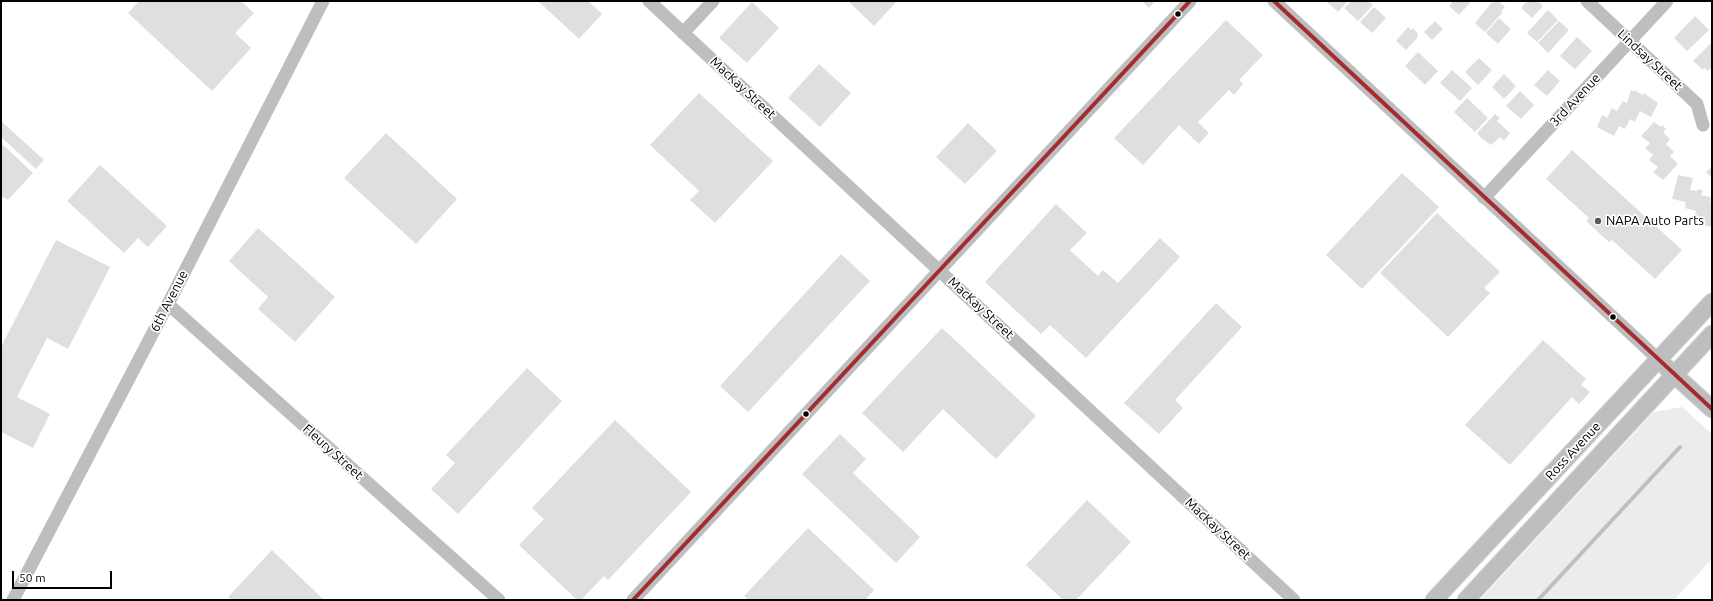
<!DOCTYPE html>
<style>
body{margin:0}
#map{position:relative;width:1713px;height:601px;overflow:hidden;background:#fff;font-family:Ubuntu,sans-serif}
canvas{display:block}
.frame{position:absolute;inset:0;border:2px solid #000;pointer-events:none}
.scale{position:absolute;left:12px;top:571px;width:100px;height:18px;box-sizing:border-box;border:2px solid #000;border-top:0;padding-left:5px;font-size:12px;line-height:14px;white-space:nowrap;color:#000;-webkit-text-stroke:3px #fff;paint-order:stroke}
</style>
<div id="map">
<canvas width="1713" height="601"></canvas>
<div class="frame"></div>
<div class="scale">50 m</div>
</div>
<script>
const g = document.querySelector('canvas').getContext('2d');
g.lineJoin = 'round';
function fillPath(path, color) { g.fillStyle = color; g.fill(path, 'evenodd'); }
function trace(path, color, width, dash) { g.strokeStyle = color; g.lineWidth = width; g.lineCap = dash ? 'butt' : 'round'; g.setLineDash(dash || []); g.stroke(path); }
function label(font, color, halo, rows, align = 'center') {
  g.font = font + ' Ubuntu,sans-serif'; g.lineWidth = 3.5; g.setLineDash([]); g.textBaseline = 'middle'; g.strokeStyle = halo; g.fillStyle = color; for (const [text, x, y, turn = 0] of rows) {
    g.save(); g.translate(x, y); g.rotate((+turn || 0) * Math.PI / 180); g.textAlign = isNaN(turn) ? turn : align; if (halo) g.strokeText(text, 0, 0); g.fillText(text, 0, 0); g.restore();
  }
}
fillPath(new Path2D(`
 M1682,407L1712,434V559L1674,600H1480L1654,412Z`), '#ececec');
trace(new Path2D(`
 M1538,600L1680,447`), '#bfbfbf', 4);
fillPath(new Path2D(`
 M139,1H241L254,13L235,33L251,48L212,91L128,13Z
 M538,1H588L602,14L579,39Z
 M848,1H897L874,26Z
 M1142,1H1155L1149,8Z
 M1328,1H1348L1338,12L1327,2Z
 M1351,1H1369L1373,5L1358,21L1344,8Z
 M1453,1H1467L1470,3L1459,15L1449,6Z
 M1495,1H1498L1505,7L1501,11L1503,12L1485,32L1475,23L1492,2L1493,3Z
 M1527,1H1538L1543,6L1532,18L1521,8Z
 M752,2L779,28L747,63L719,38Z
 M1374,7L1386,18L1372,33L1360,22Z
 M1548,10L1558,20L1537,42L1527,33Z
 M1695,16L1709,30L1687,51L1674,38Z
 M1499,18L1511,29L1498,44L1486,33Z
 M1226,20L1263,55L1239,80L1243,84L1234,95L1229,90L1198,122L1209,133L1199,144L1179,125L1143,165L1114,138Z
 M1435,21L1443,29L1432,40L1424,32Z
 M1559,21L1569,30L1548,53L1538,43Z
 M1408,27L1411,30L1413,28L1418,34L1417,35L1418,37L1406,50L1396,41Z
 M1577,37L1592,51L1575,69L1560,56Z
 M1712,42V67L1708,71L1704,68L1703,70L1693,61Z
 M1418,52L1438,71L1425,85L1405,66Z
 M1479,58L1492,70L1478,85L1465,72Z
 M819,64L851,93L820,127L788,98Z
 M1452,70L1472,88L1460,101L1440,83Z
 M1548,70L1560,81L1547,96L1534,85Z
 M1504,74L1516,86L1504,99L1492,87Z
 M1631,90L1634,92V90L1643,95L1644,93L1658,103L1651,117L1640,111L1635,122L1630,119L1625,129L1619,126L1614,136L1597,127L1602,115L1607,118L1612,108L1617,111L1623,101L1627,103Z
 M1520,91L1534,105L1521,119L1506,106Z
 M699,93L773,161L715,223L690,200L699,191L650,145Z
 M1467,98L1488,118L1475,132L1454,112Z
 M1495,114L1500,118L1497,121L1510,133L1504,141L1500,137L1491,145L1482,139L1477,133Z
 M1,121L44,160L36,169L1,137Z
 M1654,122L1661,127L1662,125L1666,129L1663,132L1670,139L1666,144L1674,152L1670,156L1678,164L1663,180L1653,172L1658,167L1649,160L1653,155L1645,148L1650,143L1641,136Z
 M968,123L997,151L965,184L936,157Z
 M386,133L457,199L416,244L344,178Z
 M1,143L33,173L8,200L1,196Z
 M1572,150L1682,250L1655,279L1612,240L1609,242L1586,221L1589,218L1546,179Z
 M100,165L167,226L148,247L138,238L124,253L67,201Z
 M1712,167V178L1706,172Z
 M1402,173L1439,207L1362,289L1326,255Z
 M1678,175L1693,178L1690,190L1697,191L1698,189L1703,190L1701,195L1711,197L1710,203L1712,204V227L1704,225L1705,219L1694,217L1696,211L1685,208L1686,202L1672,199Z
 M1056,204L1087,233L1070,250L1098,276L1103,270L1118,283L1160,238L1180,257L1086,358L1050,325L1041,334L985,282Z
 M1437,213L1500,272L1484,288L1490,293L1448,337L1380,273Z
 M258,228L335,297L295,342L258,309L268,297L229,261Z
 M56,240L110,267L68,349L47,338L17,397L50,414L33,448L1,432V347Z
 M841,254L870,281L748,412L720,386Z
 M1216,303L1242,327L1175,400L1183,408L1159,434L1124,403Z
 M942,328L1036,416L996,459L943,409L903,452L862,413Z
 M1543,340L1586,379L1581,385L1590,392L1579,404L1572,397L1510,465L1465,425Z
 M527,368L562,401L458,514L431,489L455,463L446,455Z
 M615,420L691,492L608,580L604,576L581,600H577L519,545L544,519L532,508Z
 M840,434L866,459L853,473L920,537L896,563L802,474Z
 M1087,500L1131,542L1076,600H1063L1026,565Z
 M808,528L874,590L865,600H749L744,596Z
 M272,550L324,600H232L228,597Z`), '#dfdfdf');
const major = new Path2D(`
 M1667,368L1712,409
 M1434,600L1712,302
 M1466,600L1712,334`);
trace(major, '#dbdbdb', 19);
trace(new Path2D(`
 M649,1L1294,600
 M1274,1L1658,359
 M1587,1L1697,104L1703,125
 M683,33L713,1
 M1484,198L1667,1
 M168,304L499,600
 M13,600L168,304L323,1
 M633,600L1190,1`), '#bebebe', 13);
trace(major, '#bebebe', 17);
trace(new Path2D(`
 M1274,1L1712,409
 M633,600L1190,1`), '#a42c31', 4);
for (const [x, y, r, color] of [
 [1178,14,3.5,"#000"],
 [1598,221,4,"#595959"],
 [1613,317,3.5,"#000"],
 [806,414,3.5,"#000"]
]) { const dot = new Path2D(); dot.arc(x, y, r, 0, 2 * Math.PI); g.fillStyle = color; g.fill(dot); trace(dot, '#fff', 1.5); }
label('13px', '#000', '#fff', [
 ["Lindsay Street",1650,60,43],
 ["MacKay Street",743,88,43],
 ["3rd Avenue",1575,100,-47],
 ["6th Avenue",169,301,-63],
 ["MacKay Street",981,308,43],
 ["Ross Avenue",1573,451,-47],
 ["Fleury Street",333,452,42],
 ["MacKay Street",1218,529,43]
]);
label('13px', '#000', '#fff', [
 ["NAPA Auto Parts",1606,221]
], 'left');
</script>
